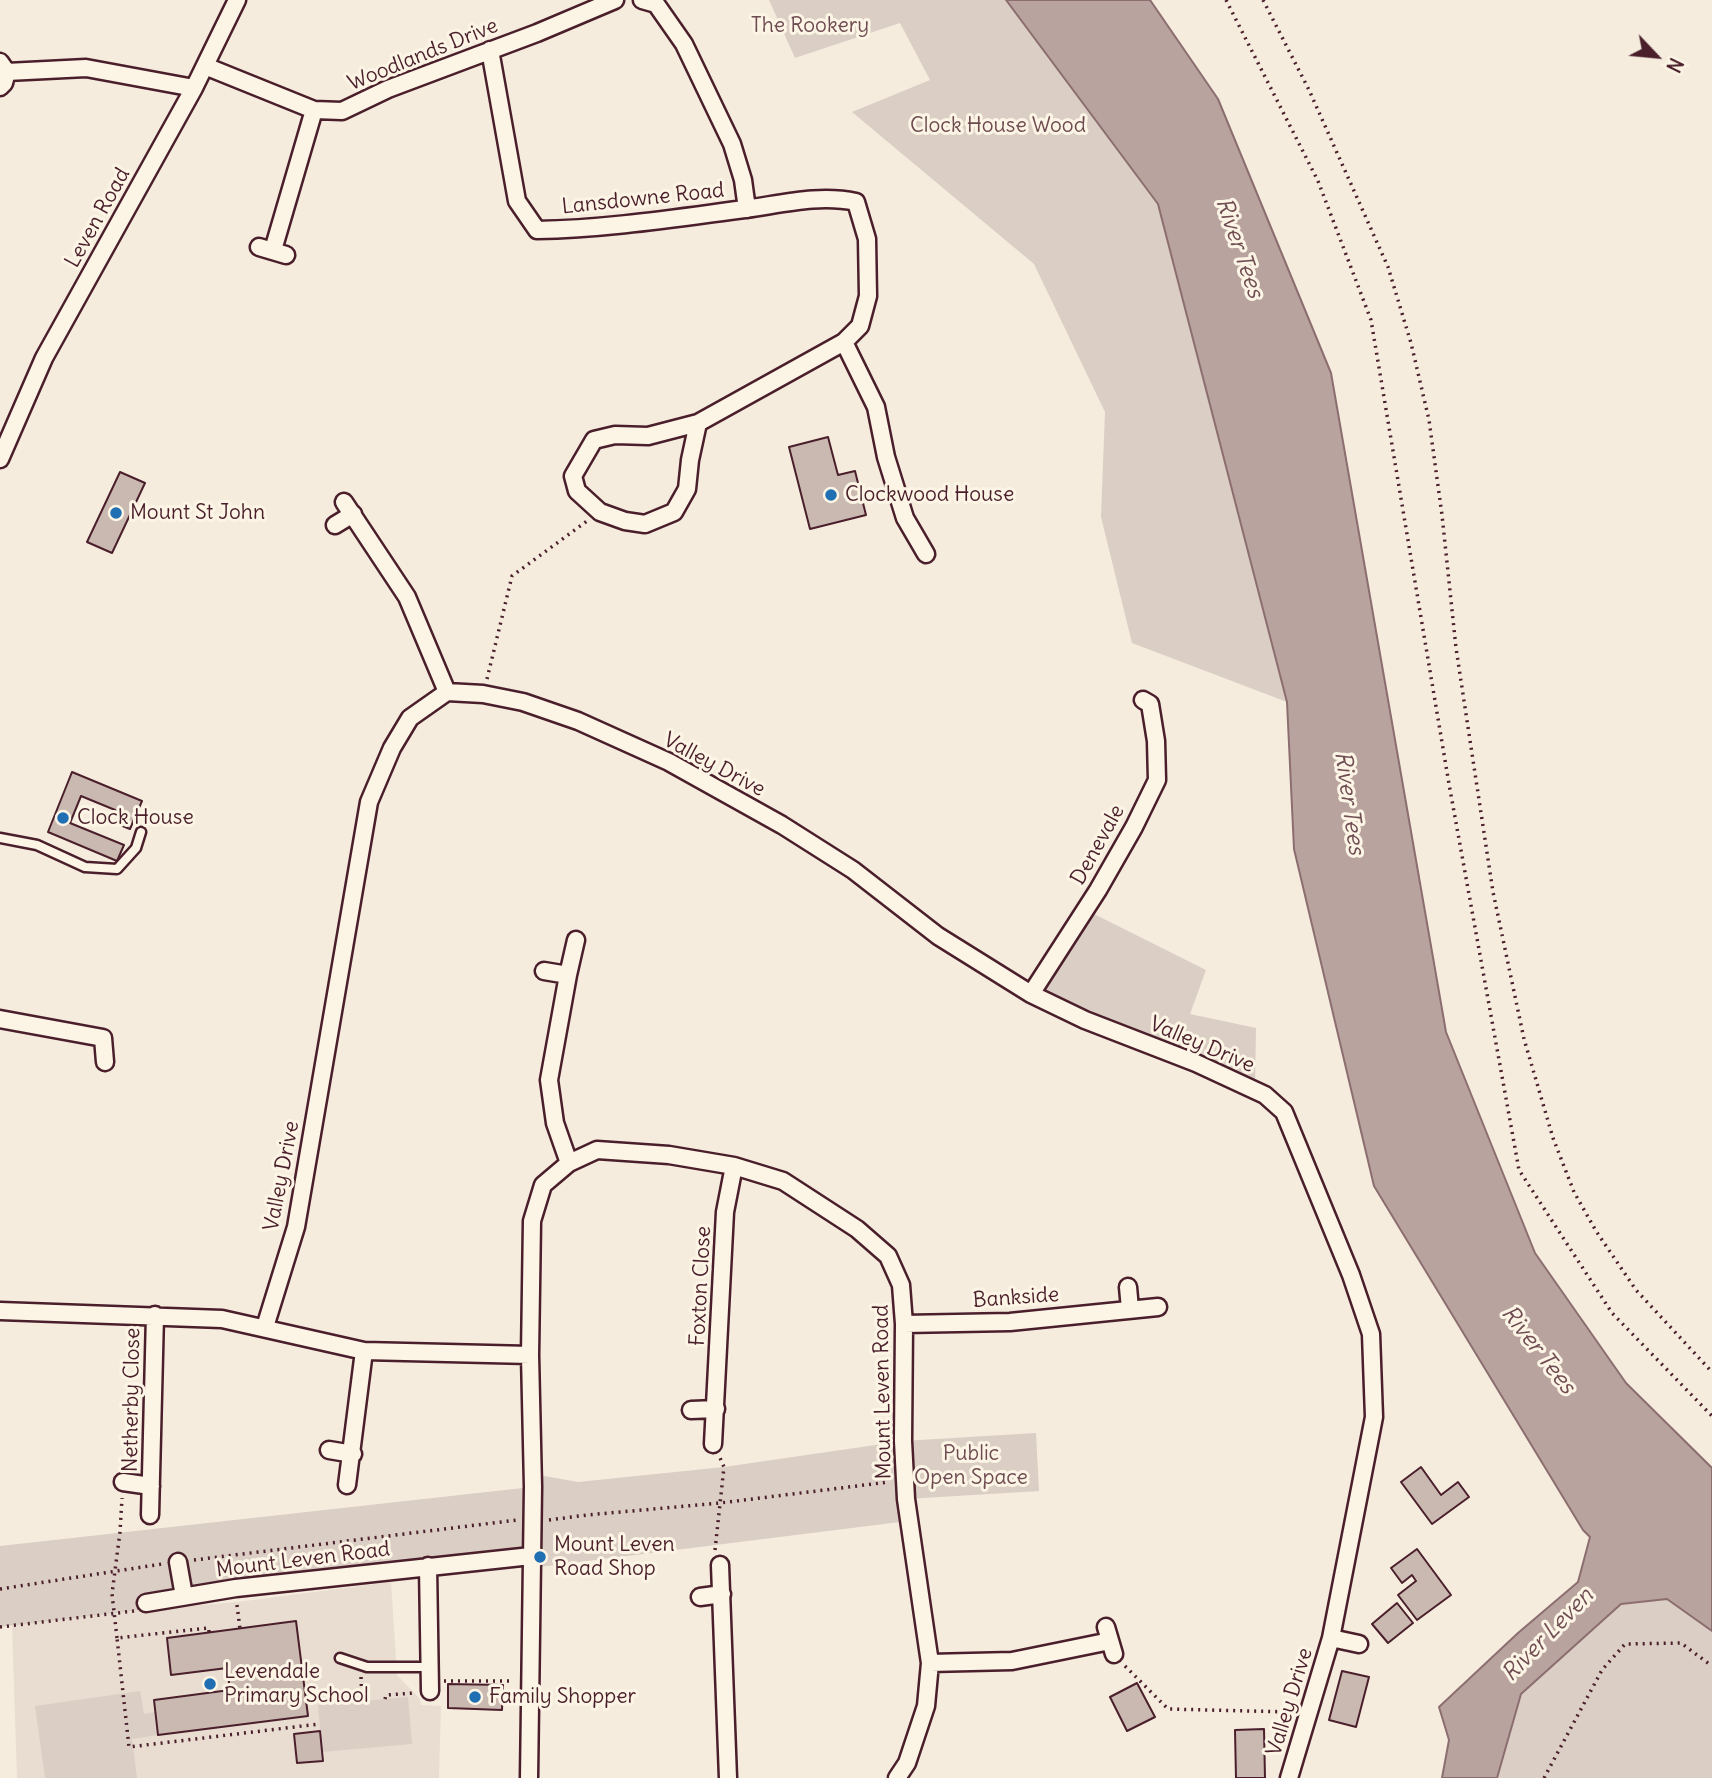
<!DOCTYPE html>
<style>
body{margin:0}
#map{position:relative;width:1712px;height:1778px;overflow:hidden;background:#f5ecde;font-family:Delius,sans-serif}
canvas{display:block}
.north{position:absolute;left:1621px;top:21px;width:70px;height:70px;-webkit-text-stroke:5px #fcf5e5;paint-order:stroke;rotate:116deg;font-size:19px;font-weight:700;line-height:28px;text-align:center;color:#4a1f2b}
.north::after{content:'';display:block;margin:auto;width:24px;height:32px;background:#4a1f2b;clip-path:polygon(50% 0,100% 100%,50% 72%,0 100%)}
</style>
<div id="map">
<canvas width="1712" height="1778"></canvas>
<div class="north">N</div>
</div>
<script>
const g = document.querySelector('canvas').getContext('2d');
g.lineJoin = 'round';
function fillPath(path, color) { g.fillStyle = color; g.fill(path, 'evenodd'); }
function trace(path, color, width, dash) { g.strokeStyle = color; g.lineWidth = width; g.lineCap = dash ? 'butt' : 'round'; g.setLineDash(dash || []); g.stroke(path); }
function label(font, color, halo, rows, align = 'center') {
  g.font = font + ' Delius,sans-serif'; g.lineWidth = 6; g.setLineDash([]); g.textBaseline = 'middle'; g.strokeStyle = halo; g.fillStyle = color; for (const [text, x, y, turn = 0] of rows) {
    g.save(); g.translate(x, y); g.rotate((+turn || 0) * Math.PI / 180); g.textAlign = isNaN(turn) ? turn : align; if (halo) g.strokeText(text, 0, 0); g.fillText(text, 0, 0); g.restore();
  }
}
fillPath(new Path2D(`
 M391,1582L397,1675L420,1699L421,1705L441,1706L439,1778H17L12,1625L140,1610L237,1602Z`), '#e8ddd0');
fillPath(new Path2D(`
 M769,0H1006L1158,204L1287,702L1132,643L1101,517L1105,412L1034,264L852,112L930,80L900,23L795,58Z
 M1086,910L1206,970L1190,1014L1256,1028L1255,1090L1031,994Z
 M1036,1433L1039,1491L907,1499L908,1521L531,1568V1557L146,1603L140,1610L0,1627V1546L532,1487L533,1474L578,1482L724,1467L903,1441Z
 M1667,1599L1712,1631V1778H1497L1521,1694L1621,1604Z
 M140,1691L144,1714L155,1712L158,1735L132,1739L137,1778H45L35,1706Z
 M408,1697L412,1744L322,1752L318,1705Z`), '#dbcec4');
const water = new Path2D(`
 M1006,0H1150L1218,99L1331,373L1446,1032L1535,1253L1626,1383L1712,1468V1631L1667,1599L1621,1604L1521,1694L1497,1778H1442L1449,1740L1439,1707L1518,1633L1578,1582L1590,1537L1583,1530L1374,1186L1294,849L1287,702L1158,204Z`);
fillPath(water, '#b8a39e');
trace(water, '#8c6e70', 2);
const building = new Path2D(`
 M828,437L838,475L855,471L866,515L810,529L789,447Z
 M120,472L145,483L112,553L87,542Z
 M72,772L142,801L130,829L115,823L120,812L81,796L70,823L124,845L117,861L48,832Z
 M1421,1467L1441,1495L1458,1482L1469,1497L1432,1524L1401,1482Z
 M1417,1549L1451,1595L1417,1620L1398,1595L1416,1581L1412,1575L1402,1583L1391,1568Z
 M1397,1603L1413,1623L1388,1643L1372,1624Z
 M296,1621L308,1716L158,1735L154,1700L230,1690L227,1668L171,1675L167,1638Z
 M1342,1671L1369,1677L1356,1727L1329,1720Z
 M1137,1683L1155,1717L1127,1731L1110,1697Z
 M448,1684L503,1685L502,1710L448,1708Z
 M1264,1729L1265,1778H1236L1235,1730Z
 M320,1731L323,1761L297,1763L294,1734Z`);
fillPath(building, '#cab9b1');
trace(building, '#4a1f2b', 2);
const lane = new Path2D(`
 M0,838L37,845L85,867L117,869L136,848L141,832
 M340,1658L367,1667H430`);
const street = new Path2D(`
 M642,0L656,4L684,44L732,144L743,180L747,209
 M490,50L517,201L537,230C606,229 676,218 745,209C782,204 819,194 856,202L867,239L868,296L860,326L844,342L698,423L648,436L615,435L594,440L573,476L577,491L600,512L625,521L645,524L674,512L687,489L690,460L698,423
 M0,62L7,72L4,83L0,87
 M205,66L314,110L342,111L388,89L537,33L615,0
 M7,72L86,68L194,88
 M259,247L286,255
 M273,250L314,110
 M844,342L876,407L886,457L905,518L926,554
 M0,459L44,358L194,88L237,0
 M344,502L407,597L447,692
 M335,525L353,514
 M544,971L568,975
 M1031,994L1098,890L1134,827L1157,780L1156,741L1150,704L1143,700
 M0,1019L103,1038L105,1062
 M569,1163L555,1123L549,1080L568,975L576,940
 M1128,1287L1130,1309
 M0,1311L222,1319L364,1351L530,1355L533,1487L529,1778
 M904,1324L1010,1322L1158,1307
 M265,1327L296,1227L369,802L392,748L410,718L447,692L483,694L523,702L578,721L669,762L782,825L853,870L938,936L1031,994L1085,1020L1196,1063L1265,1095L1284,1112L1351,1275L1371,1334L1374,1417L1331,1638L1289,1778
 M530,1355L532,1221L543,1185L569,1163L597,1150L669,1155L734,1166L783,1181L857,1229L888,1256L901,1285L904,1324L903,1441L906,1499L930,1663L926,1706L907,1763L897,1778
 M691,1410L716,1409
 M713,1444L725,1212L734,1166
 M329,1450L353,1454
 M123,1482L151,1486
 M347,1485L364,1351
 M150,1515L155,1315
 M178,1562L184,1596
 M720,1565L728,1778
 M428,1566L430,1691
 M700,1597L722,1594
 M146,1603L236,1588L531,1556
 M1106,1627L1114,1654
 M1331,1638L1359,1644
 M930,1663L1012,1661L1110,1641`);
trace(lane, '#4a1f2b', 13);
trace(street, '#4a1f2b', 21);
trace(new Path2D(`
 M1226,0L1318,181L1371,320L1449,784L1519,1170L1612,1313L1712,1416
 M1263,0L1309,90L1388,267L1411,343L1429,420L1442,515L1456,648L1493,892L1524,1039L1553,1138L1574,1192L1596,1231L1636,1290L1712,1372
 M487,679L512,576L587,521
 M549,1520L587,1515L720,1503L889,1482
 M715,1550L724,1467L720,1458
 M194,1560L517,1520
 M0,1589L162,1564
 M237,1605L240,1629
 M0,1627L134,1611
 M209,1632V1628L117,1638L129,1747L319,1724
 M117,1638L112,1594L120,1532L122,1498
 M1125,1666L1168,1709L1291,1712
 M361,1677L362,1701
 M444,1681H513
 M385,1699L386,1695L414,1693
 M1544,1778L1602,1670L1625,1644L1681,1643L1712,1666`), '#4a1f2b', 3.5, [2, 5]);
trace(lane, '#fcf5e5', 8);
trace(street, '#fcf5e5', 16);
for (const [x, y, r, color] of [
 [831,495,7,"#1f6fb2"],
 [116,513,7,"#1f6fb2"],
 [63,818,7,"#1f6fb2"],
 [540,1557,7,"#1f6fb2"],
 [210,1684,7,"#1f6fb2"],
 [475,1697,7,"#1f6fb2"]
]) { const dot = new Path2D(); dot.arc(x, y, r, 0, 2 * Math.PI); g.fillStyle = color; g.fill(dot); trace(dot, '#fcf5e5', 2.5); }
label('21px', '#6e4b51', '#fcf5e5', [
 ["The Rookery",810,26],
 ["Clock House Wood",998,126],
 ["Public",971,1454],
 ["Open Space",971,1478]
]);
label('21px', '#4a1f2b', '#fcf5e5', [
 ["Woodlands Drive",423,55,-22],
 ["Lansdowne Road",643,199,-6],
 ["Leven Road",98,218,-61],
 ["Valley Drive",714,765,28],
 ["Denevale",1098,845,-61],
 ["Valley Drive",1202,1045,23],
 ["Valley Drive",282,1176,-79],
 ["Foxton Close",701,1286,-87],
 ["Bankside",1016,1298,-4],
 ["Mount Leven Road",883,1392,-91],
 ["Netherby Close",132,1400,-89],
 ["Mount Leven Road",303,1560,-7],
 ["Valley Drive",1290,1702,-73]
]);
label('21px', '#4a1f2b', '#fcf5e5', [
 ["Clockwood House",845,495],
 ["Mount St John",130,513],
 ["Clock House",77,818],
 ["Mount Leven",554,1545],
 ["Road Shop",554,1569],
 ["Levendale",224,1672],
 ["Primary School",224,1696],
 ["Family Shopper",489,1697]
], 'left');
label('italic 23px', '#704d53', '#fcf5e5', [
 ["River Tees",1239,248,71],
 ["River Tees",1349,803,82],
 ["River Tees",1538,1350,52],
 ["River Leven",1548,1635,-46]
]);
</script>
